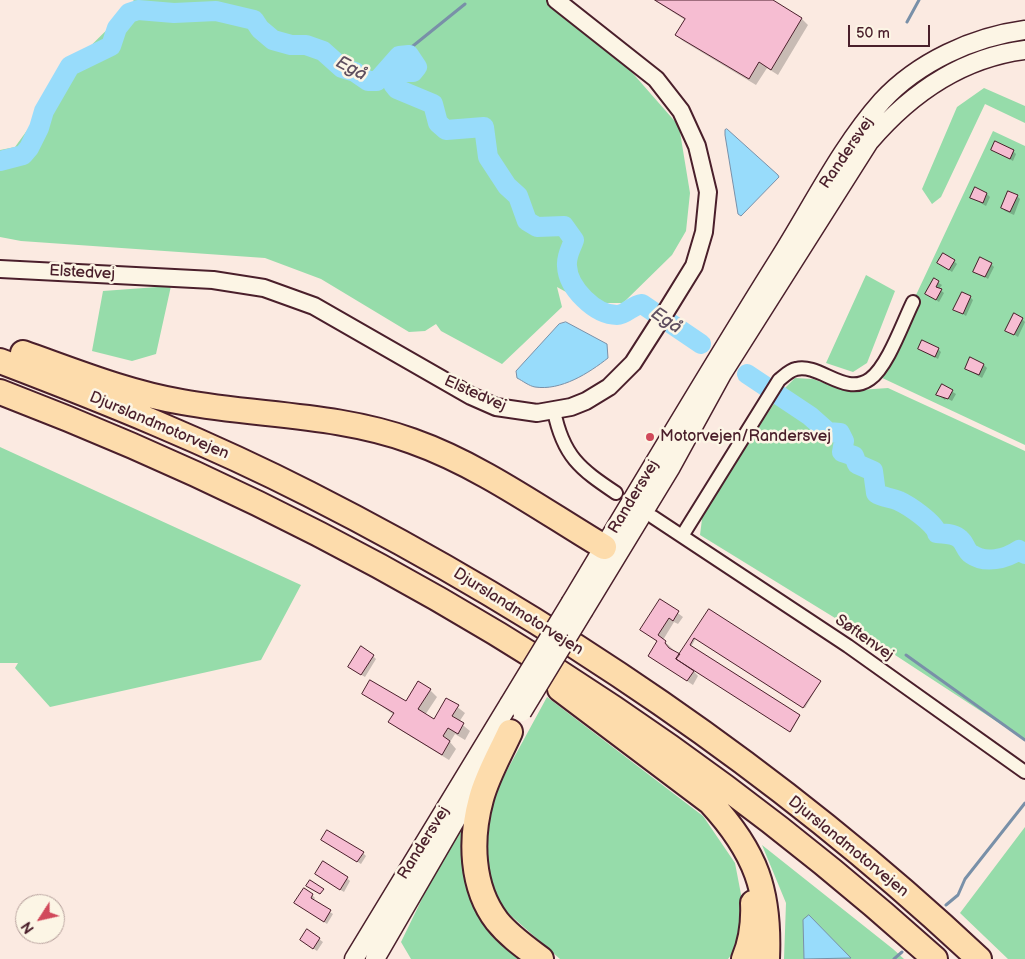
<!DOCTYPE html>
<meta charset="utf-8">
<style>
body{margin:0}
#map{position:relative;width:1025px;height:959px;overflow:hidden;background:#fbeae1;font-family:"Balsamiq Sans",sans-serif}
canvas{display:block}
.north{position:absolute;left:15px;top:894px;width:50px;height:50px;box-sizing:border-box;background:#fcf5e5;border:1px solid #b59f9b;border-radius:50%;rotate:235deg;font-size:14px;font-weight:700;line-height:20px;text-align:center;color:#4a1f2b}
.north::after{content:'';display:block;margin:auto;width:18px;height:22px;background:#d1495b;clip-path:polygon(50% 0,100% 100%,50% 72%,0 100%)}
.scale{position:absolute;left:848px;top:25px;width:82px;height:22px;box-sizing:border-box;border:2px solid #4a1f2b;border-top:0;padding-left:6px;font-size:15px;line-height:18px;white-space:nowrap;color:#4a1f2b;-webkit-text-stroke:4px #fcf5e5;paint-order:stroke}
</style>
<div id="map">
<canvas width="1025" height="959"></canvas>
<div class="north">N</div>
<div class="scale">50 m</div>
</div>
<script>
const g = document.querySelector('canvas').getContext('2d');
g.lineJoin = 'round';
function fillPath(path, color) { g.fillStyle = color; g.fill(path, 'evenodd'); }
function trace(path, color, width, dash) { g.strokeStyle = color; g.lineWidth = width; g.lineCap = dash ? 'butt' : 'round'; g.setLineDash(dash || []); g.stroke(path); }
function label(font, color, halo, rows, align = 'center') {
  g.font = font + ' "Balsamiq Sans",sans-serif'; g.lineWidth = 5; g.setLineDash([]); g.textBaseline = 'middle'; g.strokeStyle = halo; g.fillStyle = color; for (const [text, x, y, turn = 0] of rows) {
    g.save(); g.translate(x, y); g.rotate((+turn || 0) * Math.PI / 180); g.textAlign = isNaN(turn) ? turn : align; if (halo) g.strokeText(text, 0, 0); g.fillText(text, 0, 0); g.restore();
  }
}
fillPath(new Path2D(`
 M133,0H547L622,61L679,126L690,193L686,231L672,255L623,303H586L557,287L562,307L502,364L441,331L436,324L425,331L409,332L321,279L265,258L21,241L0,237V150L15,147L36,118L53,83L135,2Z
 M984,88L1025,106V123L985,104L941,197L932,204L922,189L957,107Z
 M993,131L1025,146V445L878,376Z
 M866,275L895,291L867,363L853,372L826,363Z
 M171,286L156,354L132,361L92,351L103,291Z
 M795,378L813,379L845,391L888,388L1025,451V740L892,653L700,535L703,511L783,390Z
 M0,447L301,585L261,660L50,707L15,668L18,663H0Z
 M547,697L703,816L735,863L744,910L735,950L728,959H560L500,906L490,876L485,831L499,785Z
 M472,796L466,860L533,959H411L401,942Z
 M1025,827V959H1008L960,913Z
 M762,845L893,949L904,959H784L786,903Z`), '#96dcaa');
const water = new Path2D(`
 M727,129L778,175L779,177L741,216L738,214L725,135V130Z
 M566,322L607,344L608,358C589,373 561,391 535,387C529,386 523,381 517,378L516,371L559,324Z
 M809,915L851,958L804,959L803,920Z`);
fillPath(water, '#98dcfb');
trace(water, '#7990a8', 1);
fillPath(new Path2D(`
 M654,0H771L802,19L808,25L778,75L767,68L756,85L683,41L676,35L685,20Z
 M993,150L1013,151L1016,154L1013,161Z
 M987,194L990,197L986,206L972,198Z
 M1017,196L1020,199L1014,215L1005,211L1002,208Z
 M954,261L957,264L952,272L939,263Z
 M991,264L994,267L988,279L975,271Z
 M934,280L942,285L939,289L944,293L939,302L927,294Z
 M970,297L973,300L966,316L955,309Z
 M1022,319L1025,322L1018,337L1007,330Z
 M919,349H938L941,352L938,359Z
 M984,365L987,368L982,378L966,369Z
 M943,386L956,394L952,401L946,398L945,400L938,395Z
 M660,600L683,617L678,624L674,622L663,640L680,656L709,610L820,682L805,708L696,638L691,647L800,716L791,732L691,668L698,676L693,685L655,660L658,642L641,630Z
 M373,656L376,659L365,677L353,670Z
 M430,690L437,697L425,715L434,720L447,699L465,713L459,722L470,731L465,740L455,734L450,742L456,749L449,760L397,728L390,721L394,715L363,693L406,703Z
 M326,842L363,853L366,856L361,864Z
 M319,877L347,878L350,881L344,892Z
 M312,895L315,898L313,901L333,914L327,924L296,903Z
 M308,931L323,942L317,951L305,943Z`), '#0003');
trace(new Path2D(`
 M907,22L919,0
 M403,54L465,4
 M906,655L1025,740
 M946,905L958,895L965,879L1025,803
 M894,959L902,952`), '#7990a8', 3);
trace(new Path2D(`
 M0,161L23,155L29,148L39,128L44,111L70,66L111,46L117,28L129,13L138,10L174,13L216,11L254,20L260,29L273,40L291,45H306L323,51L342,68L355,72L368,81H377L399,56L409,55L417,67L413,72H398L394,76L393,84L397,89L433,104L438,123L446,130L484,127L488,157L507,186L518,196L527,221L537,227L564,226L574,240C571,249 566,256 567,266C568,288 595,315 617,315C626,315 632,305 642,304L701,344
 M747,374L810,416L828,432L840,433L844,441L842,452L854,456L857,464L873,471L876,493C883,498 891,497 899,501C908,505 935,523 937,533C945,534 954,533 960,539C965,543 966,551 971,554C985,564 1006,559 1019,550L1025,554`), '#98dcfb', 20);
const building = new Path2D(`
 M655,0H773L802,18L771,70L759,62L749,79L675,35L685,19Z
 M995,141L1014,150L1010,159L991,150Z
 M975,187L987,193L983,203L970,198Z
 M1008,191L1018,195L1010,212L1001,208Z
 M943,253L955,260L949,270L937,263Z
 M980,257L992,263L985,277L973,272Z
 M934,278L939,281L936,287L942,289L936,300L925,294Z
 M962,292L971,296L963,314L953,310Z
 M1014,313L1023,318L1014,335L1005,331Z
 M922,340L939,348L935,357L918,349Z
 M970,357L984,364L979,375L965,369Z
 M942,384L953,390L948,399L936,395Z
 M660,599L679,611L673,621L669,618L658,635L666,641L665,643L669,648L680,654L676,659L694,671L687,681L648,656L657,641L640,630Z
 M709,609L821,681L803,708L694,638L690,645L800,715L790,732L676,659Z
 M361,646L374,655L361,675L348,667Z
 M370,680L406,701L418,681L431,689L418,709L434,719L446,698L459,705L452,716L464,723L458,734L448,728L443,736L450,741L442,755L388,722L394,713L362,694Z
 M327,830L364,852L357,862L321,840Z
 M323,861L348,877L340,890L315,874Z
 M310,880L324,889L320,894L306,886Z
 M304,888L313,894L311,898L331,910L324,922L294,903Z
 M307,929L320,938L313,949L300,940Z`);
fillPath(building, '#f6bdd2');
trace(building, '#4a1f2b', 1);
const minor = new Path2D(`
 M554,411C563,456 580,469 616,493
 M653,517L848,646L1025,772
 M682,536L779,380C784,376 790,370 796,369C820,363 845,397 870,379C888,366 903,322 913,302`);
const tertiary = new Path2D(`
 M0,269L213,280L264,288L314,306L471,396L496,407L537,413L571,407L586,401L609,387L633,363L665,313L694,266L704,232L708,192L697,146L681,111L656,79L556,0`);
const secondary = new Path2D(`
 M571,602C640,487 708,372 779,259C812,207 841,147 882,101C918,62 973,37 1025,30
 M584,610L671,467L722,374L869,142C910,94 961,58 1025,50
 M354,959L509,704
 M375,959L484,771`);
const motorway = new Path2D(`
 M23,353C74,371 128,393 182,402C258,416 338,414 412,441C480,465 542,510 604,547
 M0,361C105,401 209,443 309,494C551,617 781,773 979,959
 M0,392C346,524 660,711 935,959
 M560,689L710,802C756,852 770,891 767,959
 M510,732C500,754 487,776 481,799C470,839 471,887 497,921C509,936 525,947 541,959
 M744,959C752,940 754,923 753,903`);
trace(minor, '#4a1f2b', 16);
trace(tertiary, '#4a1f2b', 20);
trace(secondary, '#4a1f2b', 21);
trace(motorway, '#4a1f2b', 28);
trace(minor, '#fcf5e5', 12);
trace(tertiary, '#fcf5e5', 16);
trace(secondary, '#fcf5e5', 18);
trace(motorway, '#fddcac', 24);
const secondaryBridge = new Path2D(`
 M509,704L571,602
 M522,712L584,610`);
trace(secondaryBridge, '#4a1f2b', 21, []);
trace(secondaryBridge, '#fcf5e5', 18);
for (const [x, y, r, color] of [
 [650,437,5,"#d1495b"]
]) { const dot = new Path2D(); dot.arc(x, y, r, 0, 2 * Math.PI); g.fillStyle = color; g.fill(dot); trace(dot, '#fcf5e5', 2); }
label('16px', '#4a1f2b', '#fcf5e5', [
 ["Randersvej",847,153,-56],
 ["Elstedvej",82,273,3],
 ["Elstedvej",475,394,24],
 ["Djurslandmotorvejen",159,426,23],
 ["Randersvej",634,497,-59],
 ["Djurslandmotorvejen",518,612,32],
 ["Søftenvej",864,638,35],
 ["Randersvej",424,843,-58],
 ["Djurslandmotorvejen",848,847,39]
]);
label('16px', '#4a1f2b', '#fcf5e5', [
 ["Motorvejen/Randersvej",660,437]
], 'left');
label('italic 18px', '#5e4e5f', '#fcf5e5', [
 ["Egå",351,69,28],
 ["Egå",666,321,34]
]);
</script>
